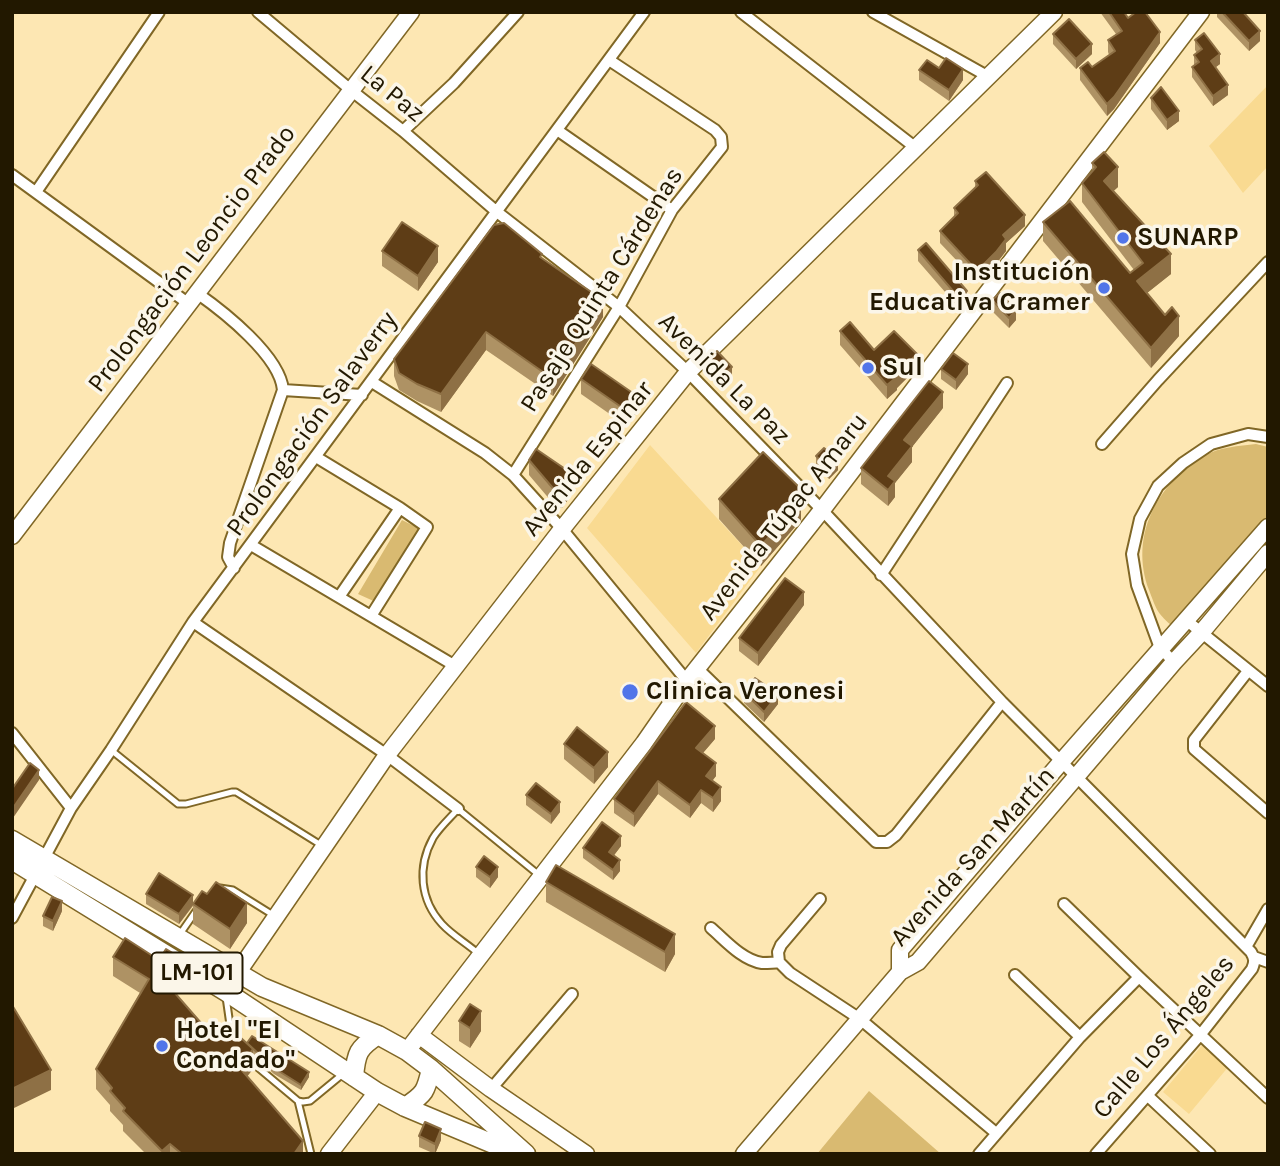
<!DOCTYPE html>
<meta charset="utf-8">
<style>
body{margin:0}
#map{position:relative;width:1280px;height:1166px;overflow:hidden;background:#fde7b3;font-family:Karla,sans-serif}
canvas{display:block}
.frame{position:absolute;inset:0;border:14px solid #221800;pointer-events:none}
</style>
<div id="map">
<canvas width="1280" height="1166"></canvas>
<div class="frame"></div>
</div>
<script>
const g = document.querySelector('canvas').getContext('2d');
g.lineJoin = 'round';
function fillPath(path, color) { g.fillStyle = color; g.fill(path, 'evenodd'); }
function trace(path, color, width, dash) { g.strokeStyle = color; g.lineWidth = width; g.lineCap = dash ? 'butt' : 'round'; g.setLineDash(dash || []); g.stroke(path); }
function label(font, color, halo, rows, align = 'center') {
  g.font = font + ' Karla,sans-serif'; g.lineWidth = 7; g.setLineDash([]); g.textBaseline = 'middle'; g.strokeStyle = halo; g.fillStyle = color; for (const [text, x, y, turn = 0] of rows) {
    g.save(); g.translate(x, y); g.rotate((+turn || 0) * Math.PI / 180); g.textAlign = isNaN(turn) ? turn : align; if (halo) g.strokeText(text, 0, 0); g.fillText(text, 0, 0); g.restore();
  }
}
fillPath(new Path2D(`
 M1268,85V166L1243,193L1209,146Z
 M650,445L761,566L696,653L587,528Z
 M1203,1044L1229,1066L1189,1114L1163,1092Z`), '#f9da91');
fillPath(new Path2D(`
 M1256,444L1268,447V516L1171,625C1156,612 1156,608 1149,590C1129,536 1157,484 1204,456C1219,447 1239,446 1256,444Z
 M402,520L422,530L378,603L358,594Z
 M869,1091L941,1154H817Z`), '#d9ba71');
const lane = new Path2D(`
 M111,750L178,804H186L232,792H236L321,845
 M220,888L233,890L273,915
 M180,934L196,911
 M480,955C468,944 453,936 442,924C420,900 417,867 433,838C439,828 450,818 458,809L539,875
 M226,997L232,1039
 M249,1060L298,1101L303,1102L310,1101L344,1073
 M298,1101L311,1154`);
const street = new Path2D(`
 M258,12L352,91L403,131L497,212L619,307L688,372L822,510L1002,702L1251,952C1255,959 1255,962 1252,969L1201,1034L1096,1154
 M741,12L916,148
 M873,12L989,77
 M557,130L672,210
 M403,131L454,83L518,12
 M12,175L189,304
 M36,192L159,12
 M197,293C224,312 280,356 283,390L230,543L228,557L234,568
 M372,382L485,453L513,475L562,529L687,681
 M283,390L362,395
 M1102,444L1158,380L1268,262
 M316,457L400,508L427,527L371,616
 M513,475L619,307L672,210L722,147L721,137L715,130L609,60
 M251,545L457,667
 M881,575L1007,383
 M339,597L400,508
 M1186,620L1268,686
 M193,622L387,755L458,809
 M1174,662L1160,648L1137,585L1132,554L1140,519L1158,486L1183,463L1211,444L1248,434L1268,437
 M697,668L876,842H887L896,835L1002,702
 M1248,671L1194,740V749L1268,813
 M12,733L71,808
 M820,899L781,945L778,952L779,962L790,973L860,1019L996,1133
 M1064,904L1139,977L1268,1098
 M12,918L71,808L111,750L193,622L644,12
 M711,928C725,940 742,960 762,963C767,963 773,963 779,962
 M1246,947L1268,909
 M1254,957L1268,962
 M1015,975L1080,1037
 M491,1089L572,994
 M1148,1096L1210,1154
 M979,1154L1080,1037L1139,977`);
const secondary = new Path2D(`
 M12,536L411,12
 M900,972V950L1062,761L1268,527
 M225,991L387,755L562,529L688,372L1054,12
 M419,1035L491,1089L586,1154
 M407,1051L644,743L687,681L822,510L1201,12
 M329,1154L377,1092
 M744,1154L900,972L918,962L1174,662L1201,633L1268,553`);
const primary = new Path2D(`
 M12,840L262,987L378,1035L407,1051L431,1069L526,1154
 M12,860L225,991L377,1092L405,1107L517,1154
 M354,1077C356,1053 358,1048 378,1035
 M405,1107C425,1094 426,1091 431,1069`);
trace(lane, '#806726', 9);
trace(street, '#806726', 14);
trace(secondary, '#806726', 19);
trace(primary, '#806726', 21);
trace(lane, '#fff', 5);
trace(street, '#fff', 10);
trace(secondary, '#fff', 16);
trace(primary, '#fff', 18);
fillPath(new Path2D(`
 M1100,12H1124L1128,18L1160,43L1114,109L1107,116L1080,80V68L1092,67L1109,55L1108,52V40L1116,34Z
 M1217,12H1243L1260,41L1249,51L1217,17Z
 M1053,34L1092,54L1076,69L1053,44Z
 M1195,40L1220,64L1215,67L1228,95L1213,106L1192,77V67L1194,65V55L1197,53L1195,50Z
 M939,68L963,80L949,101L919,80V70Z
 M1151,98L1179,121L1167,130L1151,109Z
 M1092,163L1118,187L1113,191L1171,274L1147,293L1179,336L1151,368L1043,241V222L1130,273L1134,270L1082,202V183L1092,172Z
 M975,181L1025,226L1006,243V251L996,264L977,282L940,243V231L954,217V208L975,188Z
 M918,250L967,301L959,308L918,261Z
 M382,251L438,262L418,291L382,266Z
 M542,258L603,317L553,396L486,350L441,412L417,401L399,390L394,376V359Z
 M992,300L1016,320L1009,328L992,311Z
 M840,331L874,350L917,368L897,388V390L887,399L840,345Z
 M707,360L732,377L722,386L707,370Z
 M941,369L968,374L956,390L941,379Z
 M581,379L637,412L627,426L581,394Z
 M943,408L912,447V462L895,483V497L888,506L861,484V468Z
 M816,456L838,470L829,479L816,466Z
 M529,460L574,491L562,508H557L529,475Z
 M719,499L801,509V520L761,566L719,519Z
 M804,605L758,666L739,651V638Z
 M744,692L778,704L764,722L744,703Z
 M715,739L703,753L716,776L712,781L721,801L713,812L701,803L690,818L658,794L634,827L614,813V799Z
 M564,744L608,767L594,784L564,759Z
 M526,795L560,812L551,824L526,805Z
 M621,846L614,855L620,871L613,880L583,858V848Z
 M476,867L498,877L490,888L476,877Z
 M546,882L675,954L665,972L546,902Z
 M146,894L193,904L247,923L230,949L193,924V906L179,924L146,904Z
 M62,911L53,931L43,926V916Z
 M113,957L181,977L173,991L215,1039L239,1041L247,1043L309,1077L301,1090L274,1074L253,1055V1069L247,1076L303,1154H146L123,1131V1125L110,1111V1105L96,1089V1069L140,993L113,976Z
 M459,1021L481,1031L470,1048L459,1041Z
 M419,1136L441,1140L435,1154L419,1147Z`), '#ae9264');
fillPath(new Path2D(`
 M1260,31V41L1249,51V41Z
 M1160,32V43L1114,109L1107,116V104Z
 M1092,44V54L1076,69V59Z
 M1220,54V64L1211,71V61Z
 M963,69V80L949,101V90Z
 M1228,85V95L1213,106V96Z
 M1179,111V121L1167,130V120Z
 M1118,167V187L1104,200V181Z
 M1025,215V226L1006,243V251L996,264L977,282V271L1003,235Z
 M438,246V262L418,291V276Z
 M1171,254V274L1137,301V281Z
 M967,291V301L959,308V298Z
 M603,300V317L553,396V379Z
 M1016,310V320L1009,328V318Z
 M1179,316V336L1151,368V348Z
 M486,332V350L441,412V394Z
 M917,354V368L897,388V390L887,399V385Z
 M968,364V374L956,390V380Z
 M732,367V377L722,386V376Z
 M943,392V408L912,447V462L895,483V497L888,506V476L904,440Z
 M637,396V412L627,426V411Z
 M838,460V470L829,479V469Z
 M574,475V491L562,508V493Z
 M801,489V520L761,566V546Z
 M804,592V605L758,666V653Z
 M778,694V704L764,722V712Z
 M715,726V739L696,761V748Z
 M608,752V767L594,784V768Z
 M716,763V776L706,789V776Z
 M39,770V780L13,818V808Z
 M658,781V794L634,827V814Z
 M721,787V801L713,812V798Z
 M701,790V803L690,818V805Z
 M560,802V812L551,824V814Z
 M621,836V846L609,862V852Z
 M620,860V871L613,880V870Z
 M498,867V877L490,888V877Z
 M193,895V905L179,924V914Z
 M62,901V911L53,931V921Z
 M247,903V923L230,949V929Z
 M675,934V954L665,972V952Z
 M181,958V977L167,1004V984Z
 M481,1011V1031L470,1048V1028Z
 M253,1049V1069L239,1087V1067Z
 M51,1070V1090L12,1109V1089Z
 M309,1072V1077L301,1090V1085Z
 M441,1129V1140L435,1154V1144Z
 M303,1141V1154H294Z
 M170,1144V1154H162V1151Z`), '#8e7045');
const building = new Path2D(`
 M1109,12H1124L1128,18L1136,12H1145L1160,32L1114,97L1107,104L1080,68L1088,62L1092,67L1115,51L1108,40L1122,31Z
 M1222,12H1243L1260,31L1249,41Z
 M1069,19L1092,44L1076,59L1053,34Z
 M1204,33L1220,54L1211,61L1228,85L1213,96L1192,67L1199,62L1194,55L1202,49L1195,40Z
 M946,58L963,69L949,90L919,70L927,60L939,68Z
 M1161,87L1179,111L1167,120L1151,98Z
 M1104,152L1118,167L1104,181L1171,254L1137,281L1165,315L1172,307L1179,316L1151,348L1043,222L1070,201L1130,273L1143,263L1082,183L1096,167L1092,163Z
 M986,172L1025,215L1003,235L1006,239L996,252L977,271L940,231L958,213L954,208L978,185L975,181Z
 M402,222L438,246L418,276L382,251Z
 M504,223L542,254L540,257L603,300L553,379L486,332L441,394L417,384L399,373L394,359L494,225Z
 M926,243L967,291L959,298L918,250Z
 M1000,293L1016,310L1009,318L992,300Z
 M850,322L874,350L894,331L917,354L896,375L897,377L887,385L840,331Z
 M717,351L732,367L722,376L707,360Z
 M953,353L968,364L956,380L941,369Z
 M591,364L637,396L627,411L581,379Z
 M929,381L943,392L904,440L912,446L888,476L895,481L888,490L861,468Z
 M824,448L838,460L829,469L816,456Z
 M536,449L574,475L562,493H557L529,460Z
 M763,452L801,489V500L761,546L719,499Z
 M785,578L804,592L758,653L739,638Z
 M755,678L778,694L764,712L744,692Z
 M686,702L715,726L696,748L716,763L706,776L721,787L713,798L701,790L690,805L658,781L634,814L614,799Z
 M577,727L608,752L594,768L564,744Z
 M30,763L39,770L13,808L12,807V789Z
 M536,783L560,802L551,814L526,795Z
 M602,822L621,836L609,852L620,860L613,870L583,848Z
 M484,856L498,867L490,877L476,867Z
 M556,865L675,934L665,952L546,882Z
 M159,873L193,895L179,914L146,894Z
 M216,882L247,903L230,929L193,904L202,891L207,894Z
 M52,897L62,901L53,921L43,916Z
 M125,938L159,960L166,949L181,958L167,984L215,1039L222,1028L239,1041L241,1038L253,1049L239,1067L303,1141L294,1154H182L170,1144L162,1151L123,1111L125,1108L110,1091L112,1088L96,1069L149,979L113,957Z
 M470,1004L481,1011L470,1028L459,1021Z
 M12,1005L51,1070L12,1089Z
 M252,1036L309,1072L301,1085L274,1068L247,1043Z
 M425,1122L441,1129L435,1144L419,1136Z`);
fillPath(building, '#5e3d16');
trace(building, '#8e7045', 2);
for (const [x, y, r, color] of [
 [1123,238,7,"#5175e9"],
 [1104,288,7,"#5175e9"],
 [868,368,7,"#5175e9"],
 [630,692,9,"#5175e9"],
 [162,1046,7,"#5175e9"]
]) { const dot = new Path2D(); dot.arc(x, y, r, 0, 2 * Math.PI); g.fillStyle = color; g.fill(dot); trace(dot, '#fbf6e9', 2.5); }
for (const [x, y, w] of [
 [197,973,91]
]) { const box = new Path2D(); box.roundRect(x - w / 2, y - 20.5, w, 41, 5); g.fillStyle = '#fbf6e9'; g.fill(box); trace(box, '#221800', 2); }
label('bold 24px', '#221800', null, [
 ["LM-101",197,973]
]);
label('26px', '#221800', '#fbf6e9', [
 ["La Paz",392,94,39],
 ["Prolongación Leoncio Prado",192,259,-53],
 ["Pasaje Quinta Cárdenas",602,290,-58],
 ["Avenida La Paz",724,379,45],
 ["Prolongación Salaverry",312,424,-54],
 ["Avenida Espinar",588,459,-51],
 ["Avenida Túpac Amaru",784,517,-52],
 ["Avenida San Martín",973,857,-48],
 ["Calle Los Ángeles",1164,1037,-50]
]);
label('bold 26px', '#221800', '#fbf6e9', [
 ["SUNARP",1137,238],
 ["Institución",1090,273,"right"],
 ["Educativa Cramer",1090,303,"right"],
 ["Sul",882,368],
 ["Clinica Veronesi",646,692],
 ["Hotel \"El",176,1031],
 ["Condado\"",176,1061]
], 'left');
</script>
